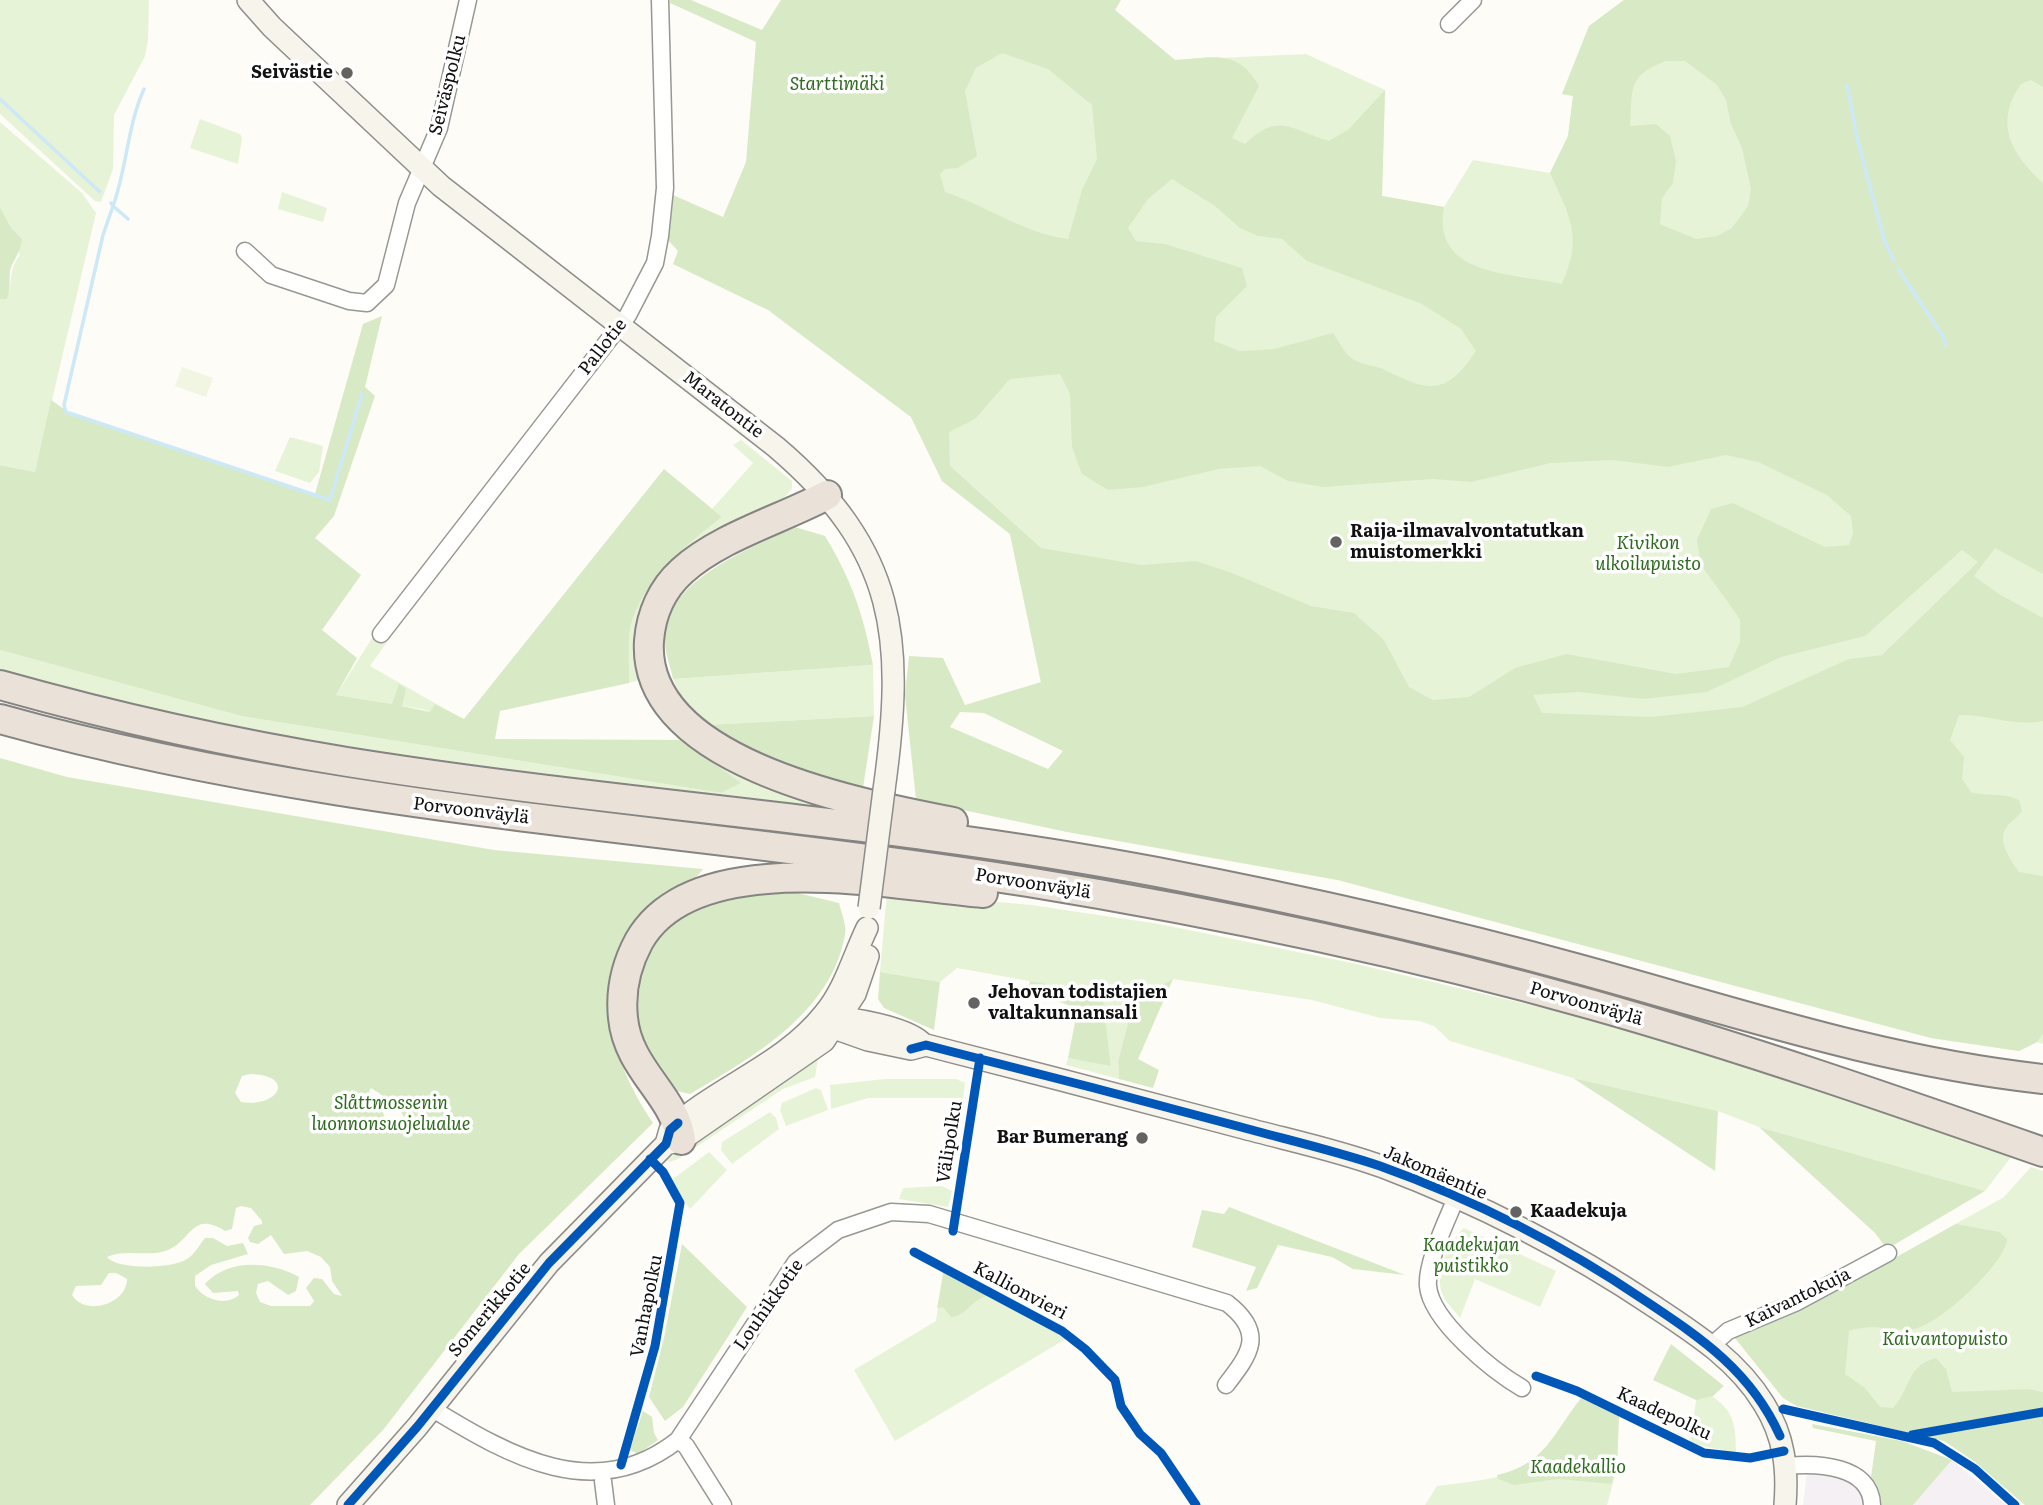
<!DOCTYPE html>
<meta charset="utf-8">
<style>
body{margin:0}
canvas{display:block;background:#fdfcf7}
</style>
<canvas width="2043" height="1505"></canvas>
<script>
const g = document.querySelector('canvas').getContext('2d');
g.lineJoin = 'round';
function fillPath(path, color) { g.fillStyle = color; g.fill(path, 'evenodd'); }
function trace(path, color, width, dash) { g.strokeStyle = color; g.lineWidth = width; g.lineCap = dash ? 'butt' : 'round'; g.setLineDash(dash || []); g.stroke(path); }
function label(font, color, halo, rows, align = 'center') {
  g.font = font + ' Literata,serif'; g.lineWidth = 7; g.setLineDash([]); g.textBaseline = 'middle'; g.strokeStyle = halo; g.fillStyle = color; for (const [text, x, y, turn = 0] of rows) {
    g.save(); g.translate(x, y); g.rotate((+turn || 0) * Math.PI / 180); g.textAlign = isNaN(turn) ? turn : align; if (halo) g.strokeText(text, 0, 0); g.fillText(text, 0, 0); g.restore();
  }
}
fillPath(new Path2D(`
 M1952,1460L2006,1505H1913Z
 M1807,1473L1834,1476L1853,1484L1862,1495V1505H1803Z`), '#f5f0f3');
fillPath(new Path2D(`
 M0,0H149L148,40L145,56L114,115L113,169L101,202L95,201L0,114Z
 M1121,0L1115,10L1175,60L1306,54L1385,90L1382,196L1444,207L1473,160L1550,173L1568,136L1573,96L1562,94L1589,26L1624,0H2043V1044L2037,1042L2019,1051L1931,1038L1338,880L1177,852L1041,683L1010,534L942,481L911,417L770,312L963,60Z
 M200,119L240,134L242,138L238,164L190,148Z
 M0,122L82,193L96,213L35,472L0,465V299H7C14,282 7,272 20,255L0,207Z
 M282,192L327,208L323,222L278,209Z
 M290,437L323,446L319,472L310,483L275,471Z
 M741,440L792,481V489L782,500L783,507L685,561L642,679L629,683C630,663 626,636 633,618C649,574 687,545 722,517L712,509L753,463L733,445Z
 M376,632L387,642L370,666L459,717L456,722L422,709L336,695Z
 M0,650L241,716L721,793L740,783L682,740L694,737L868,817L358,752L191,721L0,673Z
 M873,665L874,716L707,725L686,706L673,679Z
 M887,892L1031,905L1159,924L1352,963L1624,1027L1815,1087L2012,1156L1985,1191L1759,1127L1718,1111L1573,1078L1450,1041L1434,1026L1419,1021L1380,1018L1312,1000L1173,979L1134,1000L1118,1061L1119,1079L1066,1065L1068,1058L1111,1065L1101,994L957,968L940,982L880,972Z
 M818,1058L815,1077L783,1089L678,1159L670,1162L667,1160L706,1129Z
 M885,1079H956L965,1083L963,1098H868L831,1109L830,1085Z
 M816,1088L821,1090L828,1110L786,1126L780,1110L782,1103Z
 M770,1112L776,1118L779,1129L732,1164L721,1150L722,1142Z
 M709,1152L727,1170L690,1209L673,1185V1179Z
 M2031,1167L2043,1171V1505H2025L1974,1461L1944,1441L1797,1406L1783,1398L1792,1312L1830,1294L2004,1197Z
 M942,1186L952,1191L948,1207L899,1199L903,1188Z
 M1464,1228L1556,1271L1540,1307L1475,1279L1460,1318C1455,1311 1446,1303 1443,1295C1433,1275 1449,1240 1464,1228Z
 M943,1270L1069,1337L895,1441L854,1370L936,1321Z
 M1698,1387C1731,1407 1736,1415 1736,1453L1690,1443Z
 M1582,1397L1619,1414L1617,1468L1607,1505H1425L1437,1486C1459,1483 1505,1479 1523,1468C1549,1453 1563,1420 1582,1397Z`), '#e7f3d7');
fillPath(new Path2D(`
 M670,0H691L762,30L781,0H1121L1115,10L1175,60C1214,58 1237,48 1259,86L1232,138L1245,144C1279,112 1289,129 1329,141L1348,130L1385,90L1382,196L1444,207C1431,277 1514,273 1562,284C1583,236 1570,217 1550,173L1568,136L1573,96L1562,94L1589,26L1624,0H2043V87L2031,80L2021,84C1993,123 2012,155 2043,183V574L1995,548L1974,576L1999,594L2043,618V721C2014,727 1988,714 1959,715L1950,740L1964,757L1962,779L1971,792C1988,797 2002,792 2019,800L2022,811C2017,819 2010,821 2006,828C1997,841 2011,861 2019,872L2043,876V1034L2037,1042L2019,1051L1931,1038L1338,880L1067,832L916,800L905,695L909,656L943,658L965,705L1041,682L1010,534L942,481L911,417L770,311L673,264L678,251L668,240L673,195L723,217L746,162L756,42L670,3ZM1002,53L1048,69L1092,105L1097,159L1082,190L1068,239C1025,234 987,206 945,192L940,174L945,169L958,168L977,156L965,91L976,68ZM1666,61H1685L1717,85L1726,100L1731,124L1742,148L1751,189L1748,206L1732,228L1717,236L1696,239L1660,224L1662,198L1673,183L1676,161L1670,136L1656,124L1630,126C1633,88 1627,76 1666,61ZM1172,179L1215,206L1240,228L1258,236L1282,239L1307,261L1422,304L1461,329L1476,351C1446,396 1429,392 1385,370C1375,365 1362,365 1353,359C1345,355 1339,341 1333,333L1274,349L1240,351L1214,341L1216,317L1247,286L1242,268L1165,244L1136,241L1128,228L1148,199ZM1060,374L1070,394L1072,447L1082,474L1108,490L1143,487L1218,469L1260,466L1288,481L1323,487L1433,479L1471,482L1551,463L1612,460L1668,467L1726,455L1758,462L1827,495L1851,516L1853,533L1849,545L1825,547L1733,503L1711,509L1697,540L1701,565L1740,619V642L1729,667L1676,674L1567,654L1515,668L1469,697L1433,700L1409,687L1384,640L1354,613L1311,606L1232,573L1196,561L1141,565L1041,548L950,466L949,432L975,419L1010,379ZM1962,550L1978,562L1882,655L1849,659L1742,707L1651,717L1542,713L1533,695L1578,692L1643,699L1707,692L1781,657L1865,636ZM960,712L984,713L1063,751L1048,769L950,727Z
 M0,207L11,228L22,239C20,255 12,261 10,271C9,282 11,289 7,299H0Z
 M382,316L365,387L375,396L334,516L315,538L361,575L322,630L357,658L336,695L392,704L399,684L406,689L402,706L430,712L435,704L464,719L664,469L722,517C687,545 650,573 633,618C626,636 630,663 629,683L500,711L495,739L682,740L741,783L721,793L241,716L0,650V465L35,472L51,400L70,413L315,494L363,324Z
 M795,527L825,536C852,581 863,613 873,665L673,679C671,668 665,654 665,642C660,582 750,549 795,527Z
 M874,716L863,788L792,769L707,725Z
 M0,758L67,777L494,850L703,869C693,885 671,885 658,897C582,963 604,1049 653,1123L519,1254L383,1430L310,1505H0ZM250,1074C296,1075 280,1108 241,1102L235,1093L242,1076ZM371,1088L397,1105L406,1121L401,1131L388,1128L381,1106L369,1091ZM241,1206L251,1208L262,1221V1224L254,1226L248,1238L250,1242L258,1244L271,1235L284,1254L307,1251L321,1257L330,1267L332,1281L342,1296L334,1294L322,1279L314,1278L306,1288L314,1301L310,1306H271L260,1302L256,1293L258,1284L268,1281L288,1295L296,1291L299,1277C271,1261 228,1258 205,1284L213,1293L238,1291L239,1295C225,1307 204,1299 195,1286V1276L211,1265L248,1254L243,1243L227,1246L213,1238H205C200,1244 194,1255 187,1259C172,1269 117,1270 107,1257C126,1248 148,1258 168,1250C191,1241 192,1210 225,1231L232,1229L236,1208ZM109,1273H116L127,1279C127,1304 85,1317 72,1295L76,1286L101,1285Z
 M785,890L839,903C841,912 847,925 845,935C831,1013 753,1057 690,1094L672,1090C663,1075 651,1060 643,1045C636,1030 638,1008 639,992C647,908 717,895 785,890Z
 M880,972L940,982L934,1030L884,1008L878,999Z
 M1173,979L1138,1059L1159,1070L1153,1088L1119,1079L1118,1061L1134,1000Z
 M1030,981L1102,994L1111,1066L1068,1058L1077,1012L1074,1007L1028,991Z
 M1573,1078L1718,1111L1715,1171Z
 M1759,1127L1985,1191L1887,1249L1875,1233Z
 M1229,1207L1405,1275L1353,1269L1332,1257L1278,1245L1257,1288L1246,1291L1256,1267L1192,1247L1202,1210L1224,1214Z
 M1956,1224L1999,1232L2007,1239C2007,1262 1937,1327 1913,1329C1888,1332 1878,1322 1849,1331L1845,1374L1865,1388L1880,1407L1893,1408C1912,1387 1906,1366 1936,1358L1946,1369L1952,1392L2028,1389L2043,1392V1505H2025L1974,1461L1944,1441L1797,1406L1783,1398L1734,1337L1830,1294Z
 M682,1244L747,1307L683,1407L665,1421L649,1397L664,1338Z
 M944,1271L992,1295C975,1295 966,1317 951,1317L943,1307L937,1308Z
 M1671,1344L1724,1386L1713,1396L1696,1400L1653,1380Z
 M1582,1397L1619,1414L1617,1468L1611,1484L1558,1479L1514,1485L1498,1479L1497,1475C1546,1464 1553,1433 1582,1397Z
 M643,1411L652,1417L654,1433L658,1440L638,1454L630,1450Z
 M1812,1424L1902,1441L1952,1460L1913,1505H1876L1871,1477L1876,1441L1813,1428Z`), '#d8eac5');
fillPath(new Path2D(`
 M182,367L213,378L206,397L175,386Z`), '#f0f6e1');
trace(new Path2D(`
 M1847,85L1857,138L1884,240L1894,261
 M0,99L100,192
 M111,203L113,206L103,235L64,405L66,412L330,500L362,394
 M128,219L113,206C127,168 127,127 144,89
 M1898,269L1944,338L1945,346`), '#cde8f7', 3.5);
const street = new Path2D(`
 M1449,24L1473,0
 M245,251L271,275L349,301L367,303L386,285L407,203L439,128L468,0
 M381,634L628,315L655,263L660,236L665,188L660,0
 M1456,1198C1447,1220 1426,1263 1428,1286C1431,1321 1493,1371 1522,1388
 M1711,1346L1728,1331L1797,1302L1888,1253
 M431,1408C511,1457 595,1505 678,1440L796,1262L838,1230L891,1212L929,1214L1227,1303C1266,1333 1250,1354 1226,1385
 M678,1440L686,1446L723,1505
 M1787,1466C1816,1463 1871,1465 1872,1505
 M603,1481L606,1505`);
const secondary = new Path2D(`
 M248,0L272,27L441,186L776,447C898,551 905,639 884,790
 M823,1016L834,1028L868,1040L911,1049L926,1045L949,1051C1046,1076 1144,1101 1240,1127C1288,1140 1337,1150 1383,1167C1478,1203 1570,1250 1655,1307C1696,1334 1738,1361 1764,1404C1784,1436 1788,1468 1785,1505
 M829,1017C852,1018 904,1027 921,1042
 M670,1143L681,1140L824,1041L855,994L868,956
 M348,1505L417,1427L549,1263L666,1144L670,1130C717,1086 784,1065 824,1014C845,989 853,957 867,928`);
const highway = new Path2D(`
 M827,495C782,519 719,537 682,571C662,589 651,614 649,641C641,764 863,804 953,822
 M0,685C114,717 230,743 347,762C616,805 889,821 1157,872C1297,899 1437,930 1575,968C1733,1011 1879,1061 2043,1079
 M0,719C336,813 685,827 1028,882C1218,913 1408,953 1593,1005C1745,1048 1894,1100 2043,1152
 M681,1140C675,1095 628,1070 623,1018C620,990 626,965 639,941C694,844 889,885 983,893`);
trace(street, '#979795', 19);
trace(secondary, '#8e8d8b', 24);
trace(highway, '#858482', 32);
trace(street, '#fffffe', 16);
trace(secondary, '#f6f4eb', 21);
trace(highway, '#eae1d8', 28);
const secondaryBridge = new Path2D(`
 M869,908L884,790`);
trace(secondaryBridge, '#8e8d8b', 24, []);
trace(secondaryBridge, '#f6f4eb', 21);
trace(new Path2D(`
 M911,1049L926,1045L949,1051C1045,1075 1141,1100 1237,1126C1284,1139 1333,1150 1380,1166C1472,1199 1563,1245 1644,1300C1701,1338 1751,1371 1780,1436
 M953,1231L980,1058
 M914,1252L1062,1331L1085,1349L1115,1380L1121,1406L1140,1434L1161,1453L1196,1505
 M1536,1376L1577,1391L1704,1453L1750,1458L1784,1451
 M1783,1409L1934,1443L1975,1469L2015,1505
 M1912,1435L2043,1412
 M621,1465L655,1346L680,1203L663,1172L650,1159
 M348,1505L417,1427L549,1263L666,1144L670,1130L678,1123`), '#0057b8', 9);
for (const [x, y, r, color] of [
 [347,73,7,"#646362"],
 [1336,542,7,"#646362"],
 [974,1003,7,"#646362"],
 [1142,1138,7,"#646362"],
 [1516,1212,7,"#646362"]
]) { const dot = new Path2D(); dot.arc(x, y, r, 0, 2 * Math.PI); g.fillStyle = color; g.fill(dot); trace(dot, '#fff', 2.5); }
label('bold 18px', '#111', '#fff', [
 ["Seivästie",333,73,"right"],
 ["Raija-ilmavalvontatutkan",1350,532],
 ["muistomerkki",1350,553],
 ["Jehovan todistajien",988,993],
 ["valtakunnansali",988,1014],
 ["Bar Bumerang",1128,1138,"right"],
 ["Kaadekuja",1530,1212]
], 'left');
label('18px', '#111', '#fff', [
 ["Seiväspolku",448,85,-76],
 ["Pallotie",603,347,-52],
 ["Maratontie",723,405,38],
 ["Porvoonväylä",471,811,7],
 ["Porvoonväylä",1033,884,9],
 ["Porvoonväylä",1586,1004,16],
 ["Välipolku",950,1142,-81],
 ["Jakomäentie",1435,1173,23],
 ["Kallionvieri",1020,1291,28],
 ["Kaivantokuja",1798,1298,-26],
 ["Louhikkotie",769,1305,-55],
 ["Vanhapolku",647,1306,-79],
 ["Somerikkotie",490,1310,-50],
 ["Kaadepolku",1664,1414,25]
]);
label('italic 18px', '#2f6b1f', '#fff', [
 ["Starttimäki",837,85],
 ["Kivikon",1648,544],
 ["ulkoilupuisto",1648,565],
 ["Slåttmossenin",391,1104],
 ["luonnonsuojelualue",391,1125],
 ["Kaadekujan",1471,1246],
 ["puistikko",1471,1267],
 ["Kaivantopuisto",1945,1340],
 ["Kaadekallio",1578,1468]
]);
</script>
